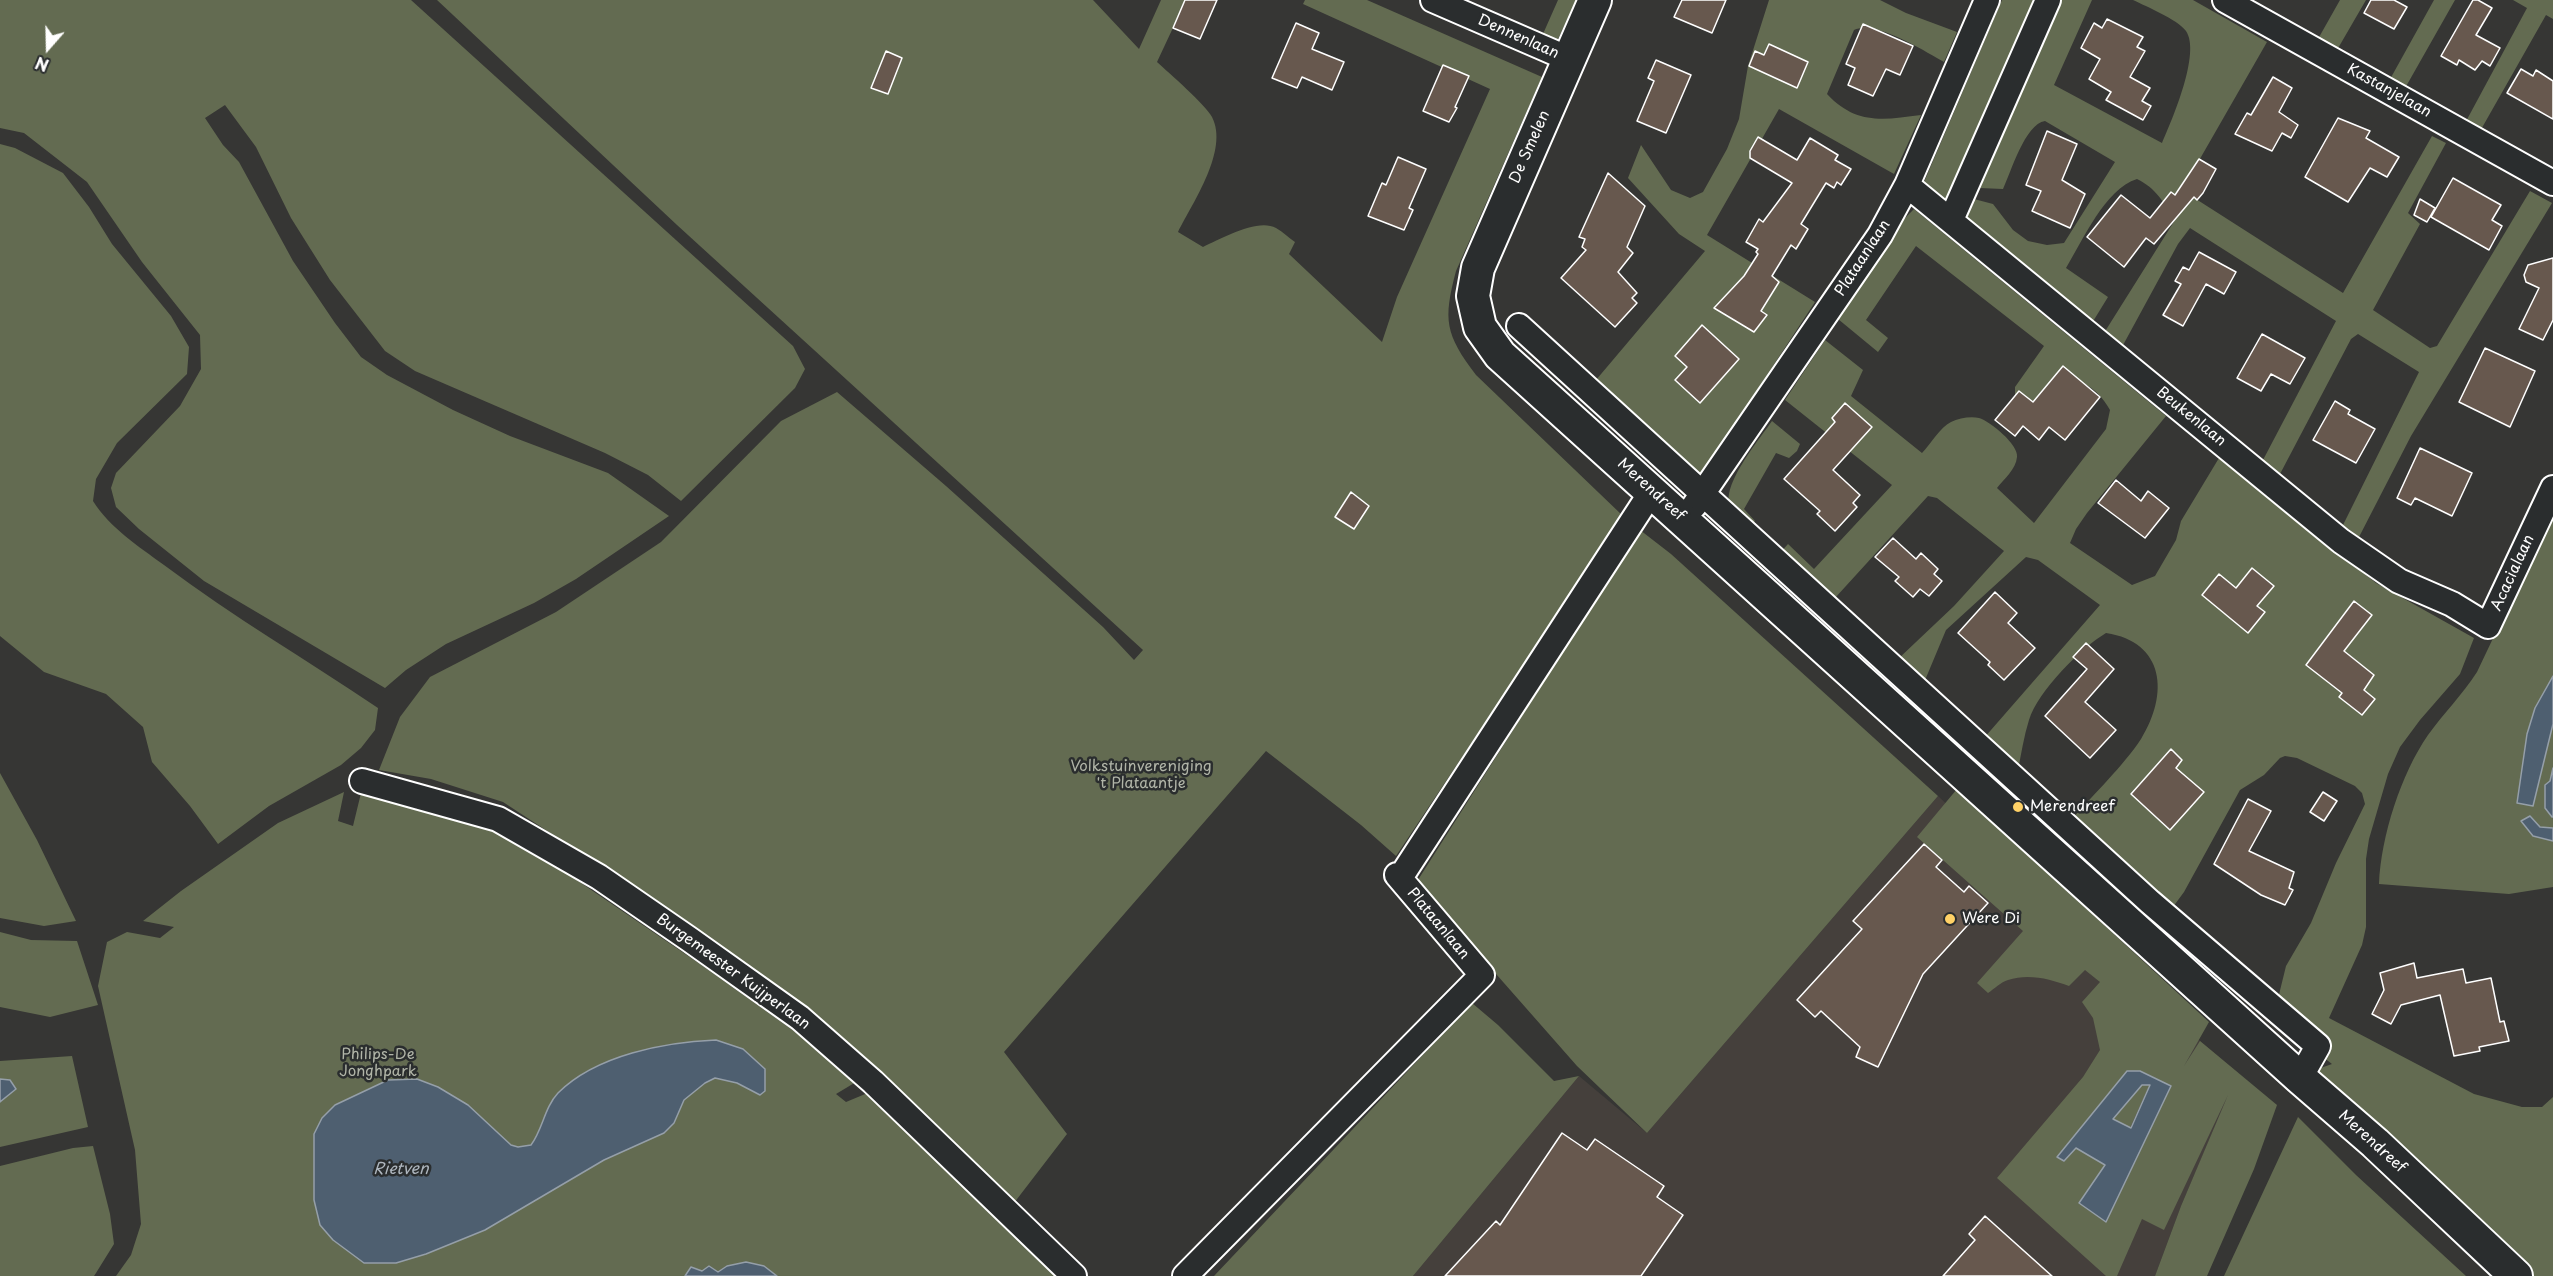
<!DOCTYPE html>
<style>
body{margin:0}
#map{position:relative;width:2553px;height:1276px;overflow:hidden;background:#363634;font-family:"Playpen Sans",sans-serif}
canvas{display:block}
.north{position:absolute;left:18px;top:18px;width:60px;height:60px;-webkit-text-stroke:4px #2a2d2e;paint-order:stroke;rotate:200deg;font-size:16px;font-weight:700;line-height:24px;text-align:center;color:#fff}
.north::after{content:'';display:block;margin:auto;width:21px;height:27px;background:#fff;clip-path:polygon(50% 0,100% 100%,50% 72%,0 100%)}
</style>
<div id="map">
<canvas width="2553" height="1276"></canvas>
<div class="north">N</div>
</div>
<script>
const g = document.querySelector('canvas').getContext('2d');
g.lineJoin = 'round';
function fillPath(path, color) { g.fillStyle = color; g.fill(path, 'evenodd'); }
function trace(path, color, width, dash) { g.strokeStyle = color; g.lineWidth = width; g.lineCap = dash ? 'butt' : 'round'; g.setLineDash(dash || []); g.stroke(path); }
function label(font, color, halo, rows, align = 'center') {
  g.font = font + ' "Playpen Sans",sans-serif'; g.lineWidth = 5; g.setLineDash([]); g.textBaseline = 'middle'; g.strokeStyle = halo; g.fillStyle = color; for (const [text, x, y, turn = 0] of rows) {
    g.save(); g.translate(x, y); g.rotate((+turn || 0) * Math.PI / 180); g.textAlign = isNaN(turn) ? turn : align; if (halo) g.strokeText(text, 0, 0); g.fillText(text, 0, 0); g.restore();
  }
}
fillPath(new Path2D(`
 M1938,796L2200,1041L2238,1073L2181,1206L2155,1276H1413L1579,1076L1647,1133Z`), '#45403c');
fillPath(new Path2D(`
 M0,0H411L793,346L805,369L795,388L681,501L648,475L605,453L415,371L385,351L330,280L291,218L256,147L225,105L205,118L223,145L239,162L293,261L335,323L361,357L387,375L453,410L510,436L608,473L669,516L576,579L534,603L446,644L406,670L385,688L204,581L139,529L116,507L111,488L116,473L180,406L201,369L200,335L142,262L87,182L24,133L0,128Z
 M437,0H1093L1139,49L1161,0H1186L1157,62C1169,73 1206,105 1212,117C1229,150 1193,202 1178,232L1203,247C1221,239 1257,218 1276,228C1283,232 1289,238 1295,242L1289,254L1382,342L1397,297L1490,89L1303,4L1305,0H1367L1542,77L1456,271C1443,320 1445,334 1476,375L1623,516L1396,856L1361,825L1266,751L1004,1052L1067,1134L1014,1203L819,1022L700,931L503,802L431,779L379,770L400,717L430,677L556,612L661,542L781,421L837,392L946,486L1103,627L1134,660L1143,650L677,225ZM1351,492L1369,506L1354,529L1335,517Z
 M1558,0H1576L1554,48L1539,43Z
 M1769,0H1880L1906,13L1957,32L1944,62C1924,51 1876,20 1854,30L1827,94C1856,125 1883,120 1921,115L1894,174L1779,109L1707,235L1815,302L1696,483L1585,393L1705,251L1679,234L1628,178L1641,145L1671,190L1690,198L1703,192L1727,149L1739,119L1748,66Z
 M2002,0H2035L1946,202L1924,182Z
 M2060,0H2092L2054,85L2162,143C2172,120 2201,53 2186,31C2177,19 2147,7 2133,0H2193L2267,42L2197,164L2185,192L2343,293L2432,136L2446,143L2408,213L2420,224L2373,310L2430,348L2437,346L2530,191L2552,203L2411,436L2359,537L2343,525L2419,372L2358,334L2351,339L2280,474L2263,460L2336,321L2190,228L2178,244L2122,347L2104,333L2175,220C2164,203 2156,188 2137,179C2105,189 2083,240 2066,268L2108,297L2092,323L1966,220L1974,199L1993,204L2013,230L2028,241L2047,245L2064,243L2115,162L2045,121C2025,124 2011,172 2003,189L1980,188Z
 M2340,0H2366L2337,50L2318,39Z
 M2434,0H2455L2404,90L2389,81Z
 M2513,0H2553V19L2546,15L2479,133L2464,125L2527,8Z
 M0,144L15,148L63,173L89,207L112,244L171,316L189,347L187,374L117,443L96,479L93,501C110,528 138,546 164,565C233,617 307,660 378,708L375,730L361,748L341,765L269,806L218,844L190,806L152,762L143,727L106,694L44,672L0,636Z
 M1914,209L2166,416L2087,513L2076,529L2070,543L2132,585L2155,576L2176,540L2181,521L2219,458L2376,583L2474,638L2460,674L2420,720L2400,747L2388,774L2369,839L2366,859V927L2362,945L2329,1018L2474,1094L2522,1107H2542L2553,1097V1276H2527L2315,1070L2332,1064L2273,1019L2286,966L2311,923L2336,863L2365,804L2362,793L2355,786L2297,758L2285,756L2280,758L2264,775L2240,790L2184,892L2170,911L2072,819C2093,795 2124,765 2141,739C2169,694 2165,642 2106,633C2081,648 2038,691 2029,720C2024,736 2021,754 2018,771L1984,738L2100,605L2038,560L2026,557L1946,630L1923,685L1897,660L1954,606L2004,551L1937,498L1928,496L1835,598L1780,553L1788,544L1814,569L1892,485L1785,400L1825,340L1863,370L1851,396L1922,453C1931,444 1940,427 1951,422C1959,418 1971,416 1979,418C1990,421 2019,445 2017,457C2016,469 2004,479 1997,488L2034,523L2106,429L2110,410C2103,398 2094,387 2081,383L2045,414L2015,398V387L2044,346L1916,246L1866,320L1888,338L1878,352L1838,319L1904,219Z
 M1772,421L1800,444L1797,451L1789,458L1776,453L1744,509L1755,521L1751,525C1745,520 1733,514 1730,507C1721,485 1759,440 1772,421Z
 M2553,512V676L2532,718L2553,682V772L2550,781L2545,785V808L2553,817V828L2540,827L2533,836L2553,841V887L2509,894L2379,884C2381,836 2401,774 2428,735C2444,713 2462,695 2477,672Z
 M1640,530L1671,554L1938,796L1647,1133L1577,1066L1416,883Z
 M0,773L37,840L76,921L44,926L0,918Z
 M1957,789L2209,1022L2184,1066L2200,1041L2277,1105L2254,1169L2207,1276H2155L2181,1206L2228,1095L2164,1230L2142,1219L2117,1276H2106L1997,1178L2083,1077L2100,1050L2093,1018L2082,1002L2100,982L2085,970L2069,986C2051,979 2028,973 2008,980C2001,982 1994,989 1988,993L1977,983L2023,931L1917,837ZM2140,1071L2171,1086L2105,1165L2076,1148Z
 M344,792L338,821L353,826L361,793L496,825L700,964L822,1051L856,1082L836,1094L846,1102L870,1092L1067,1276H116L131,1255L141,1224L135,1150L98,986L107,942L127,932L160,938L174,927L143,921L181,891L278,823Z
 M0,932L31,940L77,941L98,1005L50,1017L0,1007Z
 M1472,1003L1498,1025L1554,1081L1579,1076L1413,1276H1214Z
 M72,1056L88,1127L0,1147V1102L16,1089L10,1080L0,1079V1061Z
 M2150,1084L2130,1128L2113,1119L2142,1085Z
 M2298,1117L2356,1175L2466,1276H2224Z
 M93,1146L110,1214L114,1244L96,1273L94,1276H0V1166L73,1148Z`), '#636b51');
const water = new Path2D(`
 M2553,676V724L2533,806L2517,803L2527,734L2535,708Z
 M2553,768V817H2552L2545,808V785L2550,781Z
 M2530,816L2540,827L2553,828V841L2533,836L2521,821Z
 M716,1040L743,1049L765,1069V1091L760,1095L737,1083L715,1078L705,1083L684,1100L674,1123L664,1133L604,1160L485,1230L426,1254L396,1263H364L333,1240L320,1225L314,1200V1134L322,1118L335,1105L388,1080L417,1079L438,1087L468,1105L511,1145L518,1147L531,1145C543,1129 544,1108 558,1093C596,1055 665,1042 716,1040Z
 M2127,1071H2140L2171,1086L2106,1222L2079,1203L2105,1165L2076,1148L2064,1161L2057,1157ZM2142,1085H2150L2131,1128L2113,1119Z
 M0,1079L10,1080L16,1089L0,1102Z
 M746,1262L764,1266L777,1276H685L691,1267L702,1271L709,1266L718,1272L727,1266Z`);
fillPath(water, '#4e5f70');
trace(water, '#959fa9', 1.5);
const building = new Path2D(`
 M1185,0H1217L1200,39L1173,28Z
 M1682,0H1726L1712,33L1674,17Z
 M2371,0H2394L2407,7L2394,29L2364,13Z
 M2473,0H2478L2492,8L2476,35L2500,48L2490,66L2482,61L2475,70L2459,60L2457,65L2441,56Z
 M2107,19L2143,37L2137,47L2145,51L2130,77L2150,88L2142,101L2151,106L2143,120L2106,100L2111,92L2089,79L2100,59L2081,48L2094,23L2102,28Z
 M1296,23L1319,33L1312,49L1344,62L1332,90L1302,77L1297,88L1272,78Z
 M1863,24L1913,46L1900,75L1886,69L1873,96L1848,85L1855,68L1846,64Z
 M1769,44L1808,62L1797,88L1749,66L1755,51L1764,55Z
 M886,51L902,58L888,94L871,88Z
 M1656,60L1691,75L1666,133L1637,121L1654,81L1648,78Z
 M1443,65L1469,76L1455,107L1457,108L1449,122L1423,111Z
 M2521,69L2533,76L2536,70L2553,81V119L2507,93Z
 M2273,77L2292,88L2279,112L2298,125L2291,138L2282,133L2272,151L2235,134L2247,113L2251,115Z
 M2338,118L2370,131L2366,138L2399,157L2387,177L2370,168L2348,202L2305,177Z
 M2047,131L2077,144L2062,180L2085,194L2070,228L2032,211L2041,191L2026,185Z
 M1758,137L1797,160L1810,138L1838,155L1835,160L1851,169L1841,185L1837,182L1834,188L1826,183L1801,224L1808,229L1796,249L1791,245L1772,276L1779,282L1761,311L1767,315L1754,332L1714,308L1744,276L1758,254L1756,252L1758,249L1746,242L1759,219L1763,222L1792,183L1750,158V151Z
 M1398,157L1426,169L1409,208L1413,210L1404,230L1368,216L1382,183L1386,185Z
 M2199,159L2216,169L2203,193L2197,200L2194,197L2154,244L2146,238L2124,267L2087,237L2121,195L2150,218L2171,192L2175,195Z
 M1608,173L1645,206L1627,247L1633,253L1618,272L1637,293L1632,298L1637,303L1615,327L1561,278L1586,250L1582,247L1585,239L1579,237Z
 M2453,178L2501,205L2492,220L2502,226L2489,250L2431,217Z
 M2420,199L2435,208L2427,222L2414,215Z
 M2199,252L2236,272L2224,294L2206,284L2183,326L2163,315L2181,284L2175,281L2183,267L2189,270Z
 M2553,258V320L2543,340L2519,329L2539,288L2526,282L2524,275L2528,265Z
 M1702,325L1739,359L1700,403L1675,380L1687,367L1675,356Z
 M2262,334L2305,358L2290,384L2271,374L2261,391L2237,378Z
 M2485,348L2535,371L2510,427L2459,402Z
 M2063,366L2100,397L2065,440L2049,427L2039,440L2023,426L2015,436L1995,420L2019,391L2033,402Z
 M2335,401L2350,410L2348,414L2375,429L2356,463L2313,440Z
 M1845,403L1872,427L1833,470L1860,495L1853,503L1857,507L1835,531L1817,514L1820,511L1784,479L1835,422L1832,418Z
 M2420,448L2472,473L2452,516L2415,498L2411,505L2397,498Z
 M2116,480L2141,501L2148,491L2169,508L2145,538L2098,503Z
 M1351,492L1369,506L1354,529L1335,517Z
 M1893,538L1916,559L1921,553L1938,569L1934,574L1942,581L1929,596L1920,589L1913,597L1895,581L1899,577L1875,557Z
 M2252,568L2274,586L2257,606L2265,612L2248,633L2202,595L2219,574L2236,588Z
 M1995,592L2017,613L2008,623L2035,648L2004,680L1988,665L1990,662L1958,633Z
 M2354,601L2372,615L2344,651L2374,675L2364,690L2375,699L2362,715L2339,697L2342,693L2306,665Z
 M2086,643L2114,669L2085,702L2116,730L2090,758L2045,716L2087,669L2073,657Z
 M2171,749L2182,760L2176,768L2204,792L2170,830L2131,794Z
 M2323,792L2337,801L2324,821L2310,812Z
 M2248,799L2271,811L2249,851L2294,872L2289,888L2293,890L2285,905L2261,895L2214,864Z
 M1924,844L1942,860L1936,867L1964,892L1969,886L1988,903L1923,974L1878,1067L1856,1057L1860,1047L1821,1011L1815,1017L1797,1000L1862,929L1853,921Z
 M2414,963L2417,978L2463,969L2466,983L2491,978L2500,1022L2504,1021L2509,1041L2479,1047L2480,1051L2454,1056L2440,995L2401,1005L2391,1024L2372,1014L2384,990L2380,973Z
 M1562,1133L1587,1150L1595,1139L1664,1186L1657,1197L1683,1215L1641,1276H1445L1496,1221L1500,1225Z
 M1985,1216L2052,1276H1943L1975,1240L1969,1234Z`);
fillPath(building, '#67584e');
trace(building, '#fff', 1.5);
const minor = new Path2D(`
 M1433,0L1569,59
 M2225,0L2553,183
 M1907,185L2341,541L2399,581L2452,604L2488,626L2553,488
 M1951,220L2048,0
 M1519,326L2150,902L2318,1046L2300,1078
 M1694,506L1880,235L1907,185L1987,0
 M362,781L498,819L599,877L689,939L800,1018L873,1082L1074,1276
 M1185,1276L1482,975L1397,875H1402L1652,491`);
const tertiary = new Path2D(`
 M1595,0L1478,268L1473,296L1480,327L1500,355L2300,1078L2375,1143L2516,1276`);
trace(minor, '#fff', 28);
trace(tertiary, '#fff', 36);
trace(minor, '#2a2d2e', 24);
trace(tertiary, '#2a2d2e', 32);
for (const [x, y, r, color] of [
 [2018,807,6,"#ffd166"],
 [1950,919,6,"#ffd166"]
]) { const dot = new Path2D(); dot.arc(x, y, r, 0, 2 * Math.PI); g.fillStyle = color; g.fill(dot); trace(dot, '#2a2d2e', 2); }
label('15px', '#fff', '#2a2d2e', [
 ["Dennenlaan",1518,37,24],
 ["Kastanjelaan",2389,91,29],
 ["De Smelen",1530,147,-66],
 ["Plataanlaan",1863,258,-57],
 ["Beukenlaan",2191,417,39],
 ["Merendreef",1651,490,42],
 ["Acacialaan",2513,573,-65],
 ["Plataanlaan",1438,924,50],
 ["Burgemeester Kuijperlaan",733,972,36],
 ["Merendreef",2372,1142,42]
]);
label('15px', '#b1b5a8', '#2a2d2e', [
 ["Volkstuinvereniging",1141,767],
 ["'t Plataantje",1141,784],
 ["Philips-De",378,1055],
 ["Jonghpark",378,1072]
]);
label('15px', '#fff', '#2a2d2e', [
 ["Merendreef",2030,807],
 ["Were Di",1962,919]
], 'left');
label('italic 16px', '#afb7bf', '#2a2d2e', [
 ["Rietven",401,1170]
]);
</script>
